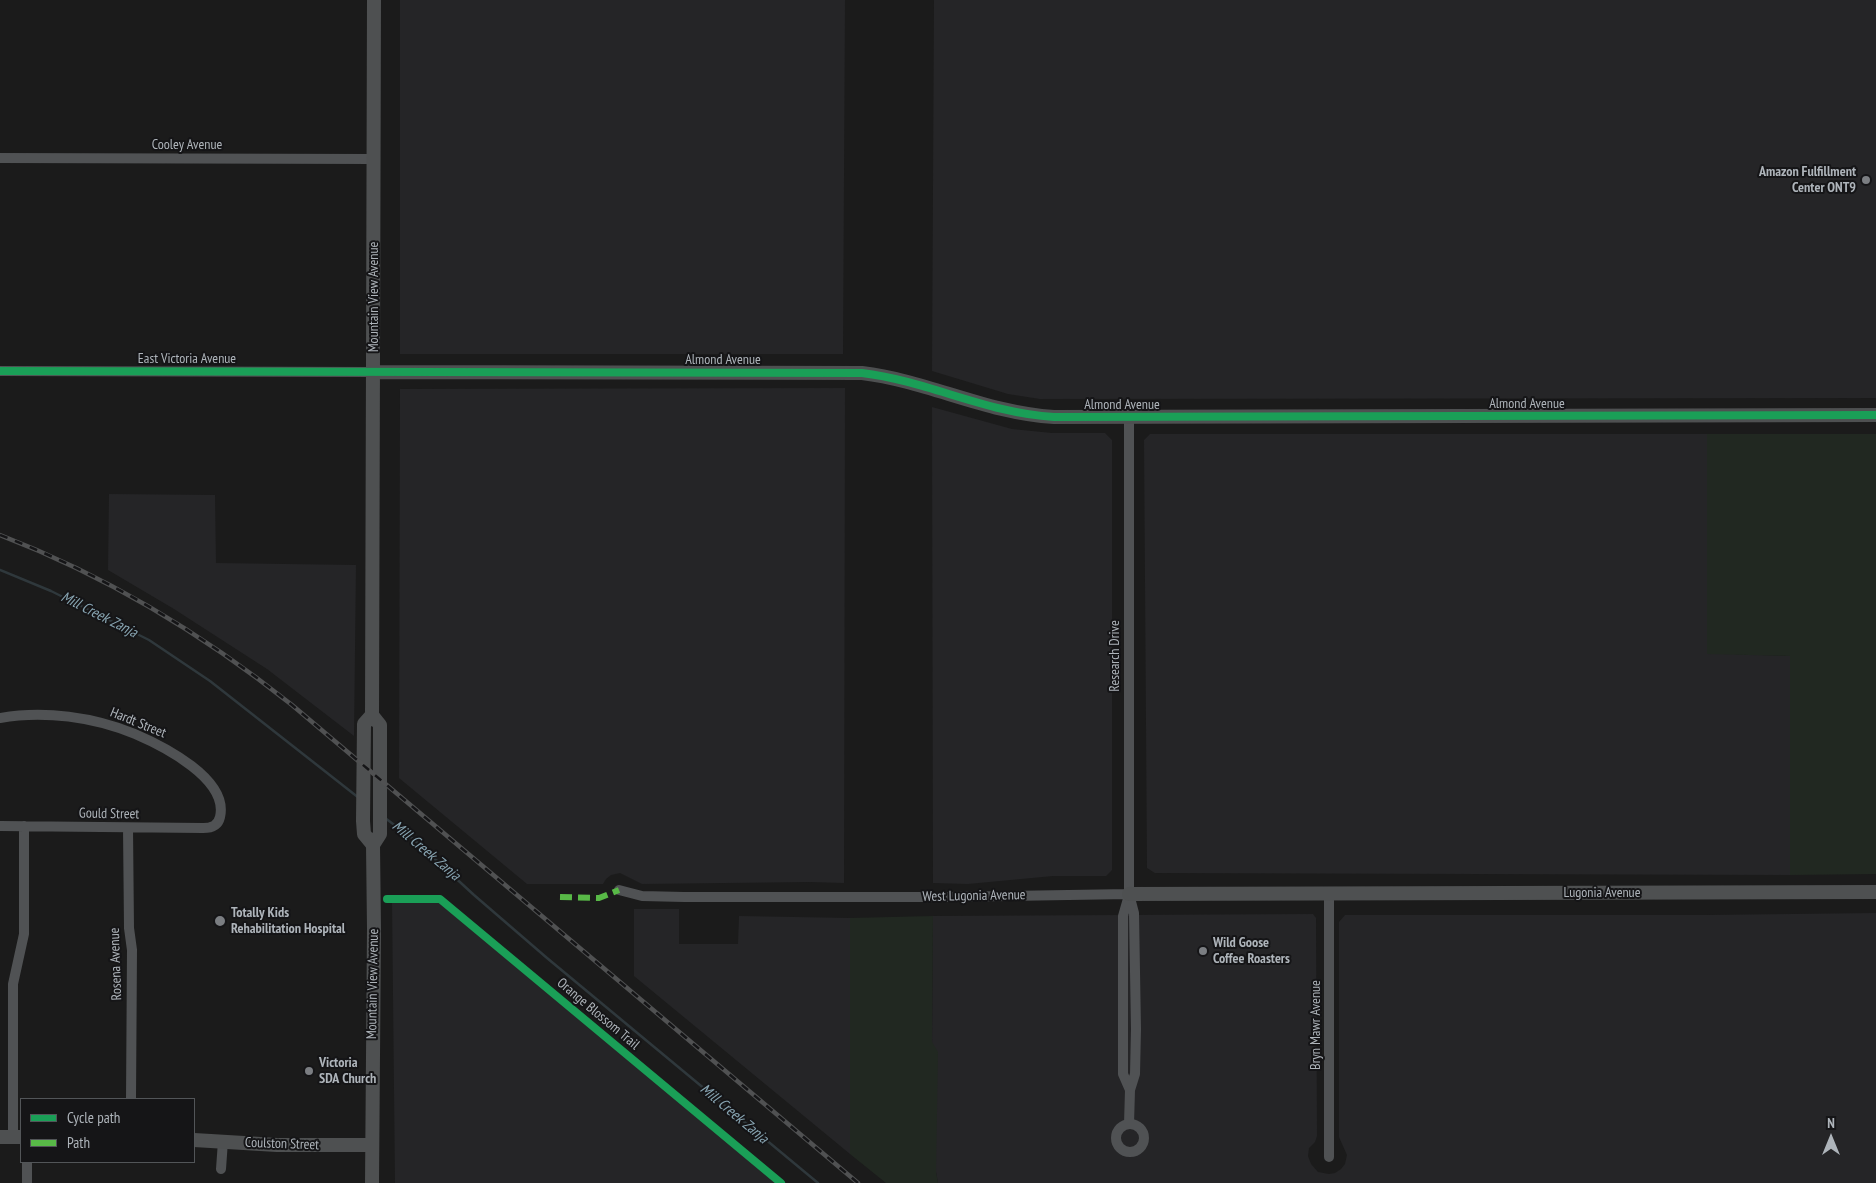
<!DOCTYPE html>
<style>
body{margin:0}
#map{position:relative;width:1876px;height:1183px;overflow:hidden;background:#1b1b1b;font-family:"PT Sans Narrow",sans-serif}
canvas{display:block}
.legend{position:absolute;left:20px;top:1098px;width:175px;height:65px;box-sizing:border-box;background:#151517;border:1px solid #525558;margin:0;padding:6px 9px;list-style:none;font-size:15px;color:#aeb4ba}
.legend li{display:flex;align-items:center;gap:10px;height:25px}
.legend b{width:25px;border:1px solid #525558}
.north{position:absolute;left:1806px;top:1113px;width:50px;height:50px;-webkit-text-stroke:4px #151517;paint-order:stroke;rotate:0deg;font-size:14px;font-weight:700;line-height:20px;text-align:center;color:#aeb4ba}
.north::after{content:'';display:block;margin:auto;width:18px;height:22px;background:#aeb4ba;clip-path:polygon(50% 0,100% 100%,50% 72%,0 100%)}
</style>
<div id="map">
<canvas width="1876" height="1183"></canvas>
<ul class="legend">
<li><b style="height:6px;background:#1a9f57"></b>Cycle path</li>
<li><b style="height:6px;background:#58b947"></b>Path</li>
</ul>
<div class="north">N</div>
</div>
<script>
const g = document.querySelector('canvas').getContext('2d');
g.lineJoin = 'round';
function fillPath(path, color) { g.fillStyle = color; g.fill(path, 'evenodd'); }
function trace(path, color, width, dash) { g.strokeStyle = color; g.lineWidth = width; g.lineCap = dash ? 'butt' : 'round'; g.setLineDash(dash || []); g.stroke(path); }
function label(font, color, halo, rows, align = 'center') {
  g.font = font + ' "PT Sans Narrow",sans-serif'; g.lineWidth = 4; g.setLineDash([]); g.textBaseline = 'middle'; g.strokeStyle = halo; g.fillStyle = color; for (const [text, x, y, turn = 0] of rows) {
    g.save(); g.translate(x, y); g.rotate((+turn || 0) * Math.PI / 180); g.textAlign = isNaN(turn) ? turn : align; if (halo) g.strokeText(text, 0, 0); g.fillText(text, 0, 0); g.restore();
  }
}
fillPath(new Path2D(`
 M400,0H845L843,354H400Z
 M934,0H1876V398L1040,399L1008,394L932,371Z
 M845,388L844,883L810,882L642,884L620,873L611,875L606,879L603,884H527L399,778L400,389Z
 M932,407L1012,429L1052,433H1105L1112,440V870L1106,876H1053L968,884L933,883Z
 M1150,434H1707V653L1790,656V875L1155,873L1147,868L1144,440Z
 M109,494L215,495L216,563L356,565L354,736L267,669L174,609L108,570Z
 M392,901H439L776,1183H395Z
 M634,909H679V944H738L739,916L850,918V1154L634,976Z
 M1876,913V1183H938L936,1172L932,1043L933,916L1313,914L1316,918L1317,1136L1315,1142L1309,1148L1308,1156L1311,1164L1318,1172L1329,1174L1335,1173L1341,1169L1345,1164L1347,1155L1339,1137V922L1345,915H1706Z`), '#252527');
fillPath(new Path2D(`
 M1707,434H1876V874L1790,875V656L1707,654Z
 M933,916L932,1042L938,1052L936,1172L938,1183H886L850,1154V918Z`), '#212821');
trace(new Path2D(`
 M0,570L51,591L149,640L210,681L359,798
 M385,818L412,838L474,895L547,958L818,1183`), '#2f383c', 2.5);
trace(new Path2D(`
 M0,158L374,159
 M0,371L374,372
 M1129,417V894L1134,913L1136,1029L1135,1074L1130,1090L1129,1124
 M0,718C44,710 94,717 135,734C163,746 229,779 220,817C218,826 211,828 203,828L0,826
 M128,828L129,928L132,950L131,1099
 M619,890L642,896L684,897H947L1129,894
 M1329,893V1157
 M1129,895L1123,916V1074L1130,1090
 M1116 1138a14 14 0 1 1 28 0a14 14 0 1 1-28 0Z
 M13,1137V984L24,934V826
 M27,1162V1183
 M221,1169L223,1141`), '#505254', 10);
trace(new Path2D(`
 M374,372L862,373C928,381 986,413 1054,417L1876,415
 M372,715L364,724L363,821L364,834L373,845
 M1129,894L1876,892
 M0,1137H21
 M194,1140L277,1145H371
 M372,1183L374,929L373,845L380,834V725L372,715L374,0`), '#4e5051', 14);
const rail = new Path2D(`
 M0,535C107,576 203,634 292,705L858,1183`);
trace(rail, '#505152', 4.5);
trace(rail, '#151517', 2.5, [8]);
trace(new Path2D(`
 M560,897L599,898L619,890`), '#58b947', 6, [12, 6]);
trace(new Path2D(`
 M0,371L862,373C928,381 986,413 1054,417L1876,415
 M387,899H440L781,1183`), '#1a9f57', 8);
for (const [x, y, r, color] of [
 [1866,180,5,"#7b7e82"],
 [220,921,6,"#7b7e82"],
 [1203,951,5,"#7b7e82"],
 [309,1071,5,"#7b7e82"]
]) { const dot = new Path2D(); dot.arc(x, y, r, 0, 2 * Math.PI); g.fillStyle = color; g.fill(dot); trace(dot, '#151517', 2); }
label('14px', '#aeb4ba', '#151517', [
 ["Cooley Avenue",187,145],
 ["Mountain View Avenue",374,297,-90],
 ["East Victoria Avenue",187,359],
 ["Almond Avenue",723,360],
 ["Almond Avenue",1527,404],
 ["Almond Avenue",1122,405],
 ["Research Drive",1115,656,-90],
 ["Hardt Street",138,723,22],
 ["Gould Street",109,814,1],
 ["Lugonia Avenue",1602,893],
 ["West Lugonia Avenue",974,896,-1],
 ["Rosena Avenue",116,964,-92],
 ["Mountain View Avenue",373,984,-89],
 ["Orange Blossom Trail",598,1014,40],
 ["Bryn Mawr Avenue",1316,1025,-90],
 ["Coulston Street",282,1144,2]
]);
label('bold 14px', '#aeb4ba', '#151517', [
 ["Amazon Fulfillment",1856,172,"right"],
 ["Center ONT9",1856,188,"right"],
 ["Totally Kids",231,913],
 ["Rehabilitation Hospital",231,929],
 ["Wild Goose",1213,943],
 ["Coffee Roasters",1213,959],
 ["Victoria",319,1063],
 ["SDA Church",319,1079]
], 'left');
label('italic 15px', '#88a5b2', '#151517', [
 ["Mill Creek Zanja",99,615,27],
 ["Mill Creek Zanja",426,851,40],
 ["Mill Creek Zanja",734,1114,40]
]);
</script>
